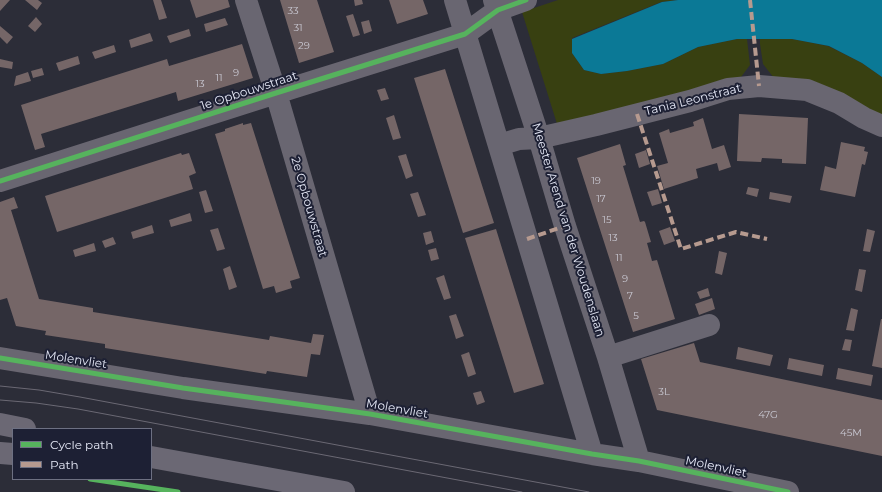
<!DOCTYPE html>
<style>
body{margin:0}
#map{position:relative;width:882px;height:492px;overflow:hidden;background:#2c2d38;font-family:Montserrat,sans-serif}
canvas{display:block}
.legend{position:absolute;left:12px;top:428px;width:140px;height:52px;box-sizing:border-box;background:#1d2034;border:1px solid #6d7082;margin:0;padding:5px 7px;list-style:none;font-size:12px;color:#e5e8f6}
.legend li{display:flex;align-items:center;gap:8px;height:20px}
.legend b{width:20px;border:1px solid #6d7082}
</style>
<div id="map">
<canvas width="882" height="492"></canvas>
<ul class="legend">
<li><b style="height:5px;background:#56b35d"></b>Cycle path</li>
<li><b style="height:5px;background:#b69a8f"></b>Path</li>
</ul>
</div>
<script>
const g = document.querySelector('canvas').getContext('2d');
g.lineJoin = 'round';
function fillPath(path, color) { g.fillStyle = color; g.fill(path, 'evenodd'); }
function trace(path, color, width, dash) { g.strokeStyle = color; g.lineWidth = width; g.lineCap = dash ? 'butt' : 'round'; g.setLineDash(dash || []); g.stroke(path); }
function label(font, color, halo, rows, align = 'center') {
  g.font = font + ' Montserrat,sans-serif'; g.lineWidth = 4; g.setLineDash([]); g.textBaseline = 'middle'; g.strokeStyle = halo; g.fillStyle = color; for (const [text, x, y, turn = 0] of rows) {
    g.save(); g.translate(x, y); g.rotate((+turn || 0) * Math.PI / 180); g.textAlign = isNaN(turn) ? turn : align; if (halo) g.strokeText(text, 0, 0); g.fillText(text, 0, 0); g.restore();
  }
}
fillPath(new Path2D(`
 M558,0H678L661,2L572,38V53L584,70L601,74L627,71L663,64L698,47L737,39H747L750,65L741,77L558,127L522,12Z
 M760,39H792L828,46L862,63L882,77V118L774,78L763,64L760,44Z`), '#384011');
fillPath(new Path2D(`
 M678,0H882V77L862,63L829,46L792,39H737L698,47L663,64L627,71L601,74L584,70L572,53V39L662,2Z`), '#0b7996');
fillPath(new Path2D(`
 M0,0H10L0,11Z
 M25,0H38L42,3L37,10Z
 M153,0H161L167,18L159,20Z
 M190,0H228L230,7L196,18Z
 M280,0H317L334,52L299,63Z
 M354,0H362L363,4L355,6Z
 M389,0H423L428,14L397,24Z
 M353,14L360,35L353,37L346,16Z
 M36,17L42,24L35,32L28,26Z
 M225,18L228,25L206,32L204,24Z
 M369,20L372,31L364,34L361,22Z
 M0,26L13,37L7,44L0,37Z
 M189,29L191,36L170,43L167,36Z
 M150,33L153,41L131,48L129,40Z
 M242,44L253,78L178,101L176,92L41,134L45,147L35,150L21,105L167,59L169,66Z
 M114,45L116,52L95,59L92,52Z
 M78,56L80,64L59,71L56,63Z
 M0,59L13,62L12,69L0,67Z
 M42,68L44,75L33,78L31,71Z
 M445,69L494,223L463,233L414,78Z
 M28,72L31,81L14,86L16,76Z
 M385,88L389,99L381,101L377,90Z
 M739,114L808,118L806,164L782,163V159L762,158L761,162L737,161Z
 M394,115L401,138L393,140L386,118Z
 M703,118L712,149L724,145L731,167L719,171L717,163L696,169L698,178L664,189L657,166L668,163L659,133L669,129L670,133L694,126L693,122Z
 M243,123V125L251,123L300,278L290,281L292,288L276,293L274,286L263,289L215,134L225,131V129Z
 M841,142L865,147L864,151L868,152L865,165L862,164L855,197L820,190L825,166L836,169Z
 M620,144L626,165L623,166L640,222L644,221L645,222L651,242L647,243L652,261L657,260L675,319L633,332L577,158Z
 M646,150L650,164L639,168L635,154Z
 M181,153L182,155L189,153L196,173L189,176L193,189L57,232L45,196Z
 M406,154L413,176L406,179L398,156Z
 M748,187L759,189L757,197L746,194Z
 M658,189L662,203L652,206L647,192Z
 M206,190L213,211L205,213L199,192Z
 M418,192L426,215L418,217L410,194Z
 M770,192L792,196L790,203L769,199Z
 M14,197L18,208L11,210L39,299L93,308V312L269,340L270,336L311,343L313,334L324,335L320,355L311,354L307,377L267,371L266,374L105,348V344L45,335L46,331L16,326L7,298L0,300V202Z
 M190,213L192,221L171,227L169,220Z
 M152,225L154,233L133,239L131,232Z
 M670,227L675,241L664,245L659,231Z
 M218,228L225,249L217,251L210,230Z
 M496,229L544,384L514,393L465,238Z
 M867,229L875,231L870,252L863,251Z
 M431,231L434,242L426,245L423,233Z
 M113,237L116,244L105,248L102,241Z
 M94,243L96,251L75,257L73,250Z
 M436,248L439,259L431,261L428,250Z
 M719,251L727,253L722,275L715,273Z
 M230,266L237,287L229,290L223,269Z
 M859,269L866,270L862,292L855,290Z
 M444,275L451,298L444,300L436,278Z
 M708,288L710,296L700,299L697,292Z
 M712,298L715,309L699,315L695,304Z
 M851,308L858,310L854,331L846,330Z
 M456,314L464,336L456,339L449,316Z
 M881,319H882V368L872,366Z
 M845,339L852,340L850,351L842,350Z
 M694,343L700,362L882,400V456L657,410L641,359Z
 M738,347L773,355L770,366L736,359Z
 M469,352L476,374L468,377L461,355Z
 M789,358L824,365L822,376L787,369Z
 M838,368L873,375L871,386L836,379Z
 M481,391L485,402L477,405L473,393Z`), '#756667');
trace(new Path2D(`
 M246,0L276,93L370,414
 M455,0L592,454
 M494,0L539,138L565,226L608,357L639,461
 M499,145L519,139L539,138L596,125L690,101L728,89L759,86L807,90L839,103L864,118L882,126
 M0,181L276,93L465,34L498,10L526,0
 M608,357L709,325
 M0,358L183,388L370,414L592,454L639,461L788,492`), '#696671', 22);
trace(new Path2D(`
 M0,424L25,429
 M0,453L13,454
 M151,457L344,492`), '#6b6874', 22);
trace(new Path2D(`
 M0,386L39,390L80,397L589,492
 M0,400L36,403L78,409L522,492`), '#6b6974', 1);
trace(new Path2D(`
 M750,0L759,86
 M637,114L681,249L736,232L767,239
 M527,239L565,226`), '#b69a8f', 4, [8, 4]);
trace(new Path2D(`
 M0,181L276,93L465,34L498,10L526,0
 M0,358L183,388L370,414L592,454L639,461L788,492
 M90,479L178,492`), '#56b35d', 5);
label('10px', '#c9c8d2', null, [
 ["33",293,11],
 ["31",298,28],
 ["29",304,46],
 ["9",236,73],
 ["11",219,78],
 ["13",200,84],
 ["19",596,181],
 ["17",601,199],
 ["15",607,220],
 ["13",613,238],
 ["11",619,258],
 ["9",625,279],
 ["7",630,296],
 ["5",636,316],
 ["3L",664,392],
 ["47G",768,415],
 ["45M",851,433]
]);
label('12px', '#e5e8f6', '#1d2034', [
 ["1e Opbouwstraat",249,91,-18],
 ["Tania Leonstraat",693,100,-14],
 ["2e Opbouwstraat",309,207,74],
 ["Meester Arend van der Woudenslaan",568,230,73],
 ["Molenvliet",76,360,9],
 ["Molenvliet",397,409,10],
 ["Molenvliet",716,467,12]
]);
</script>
